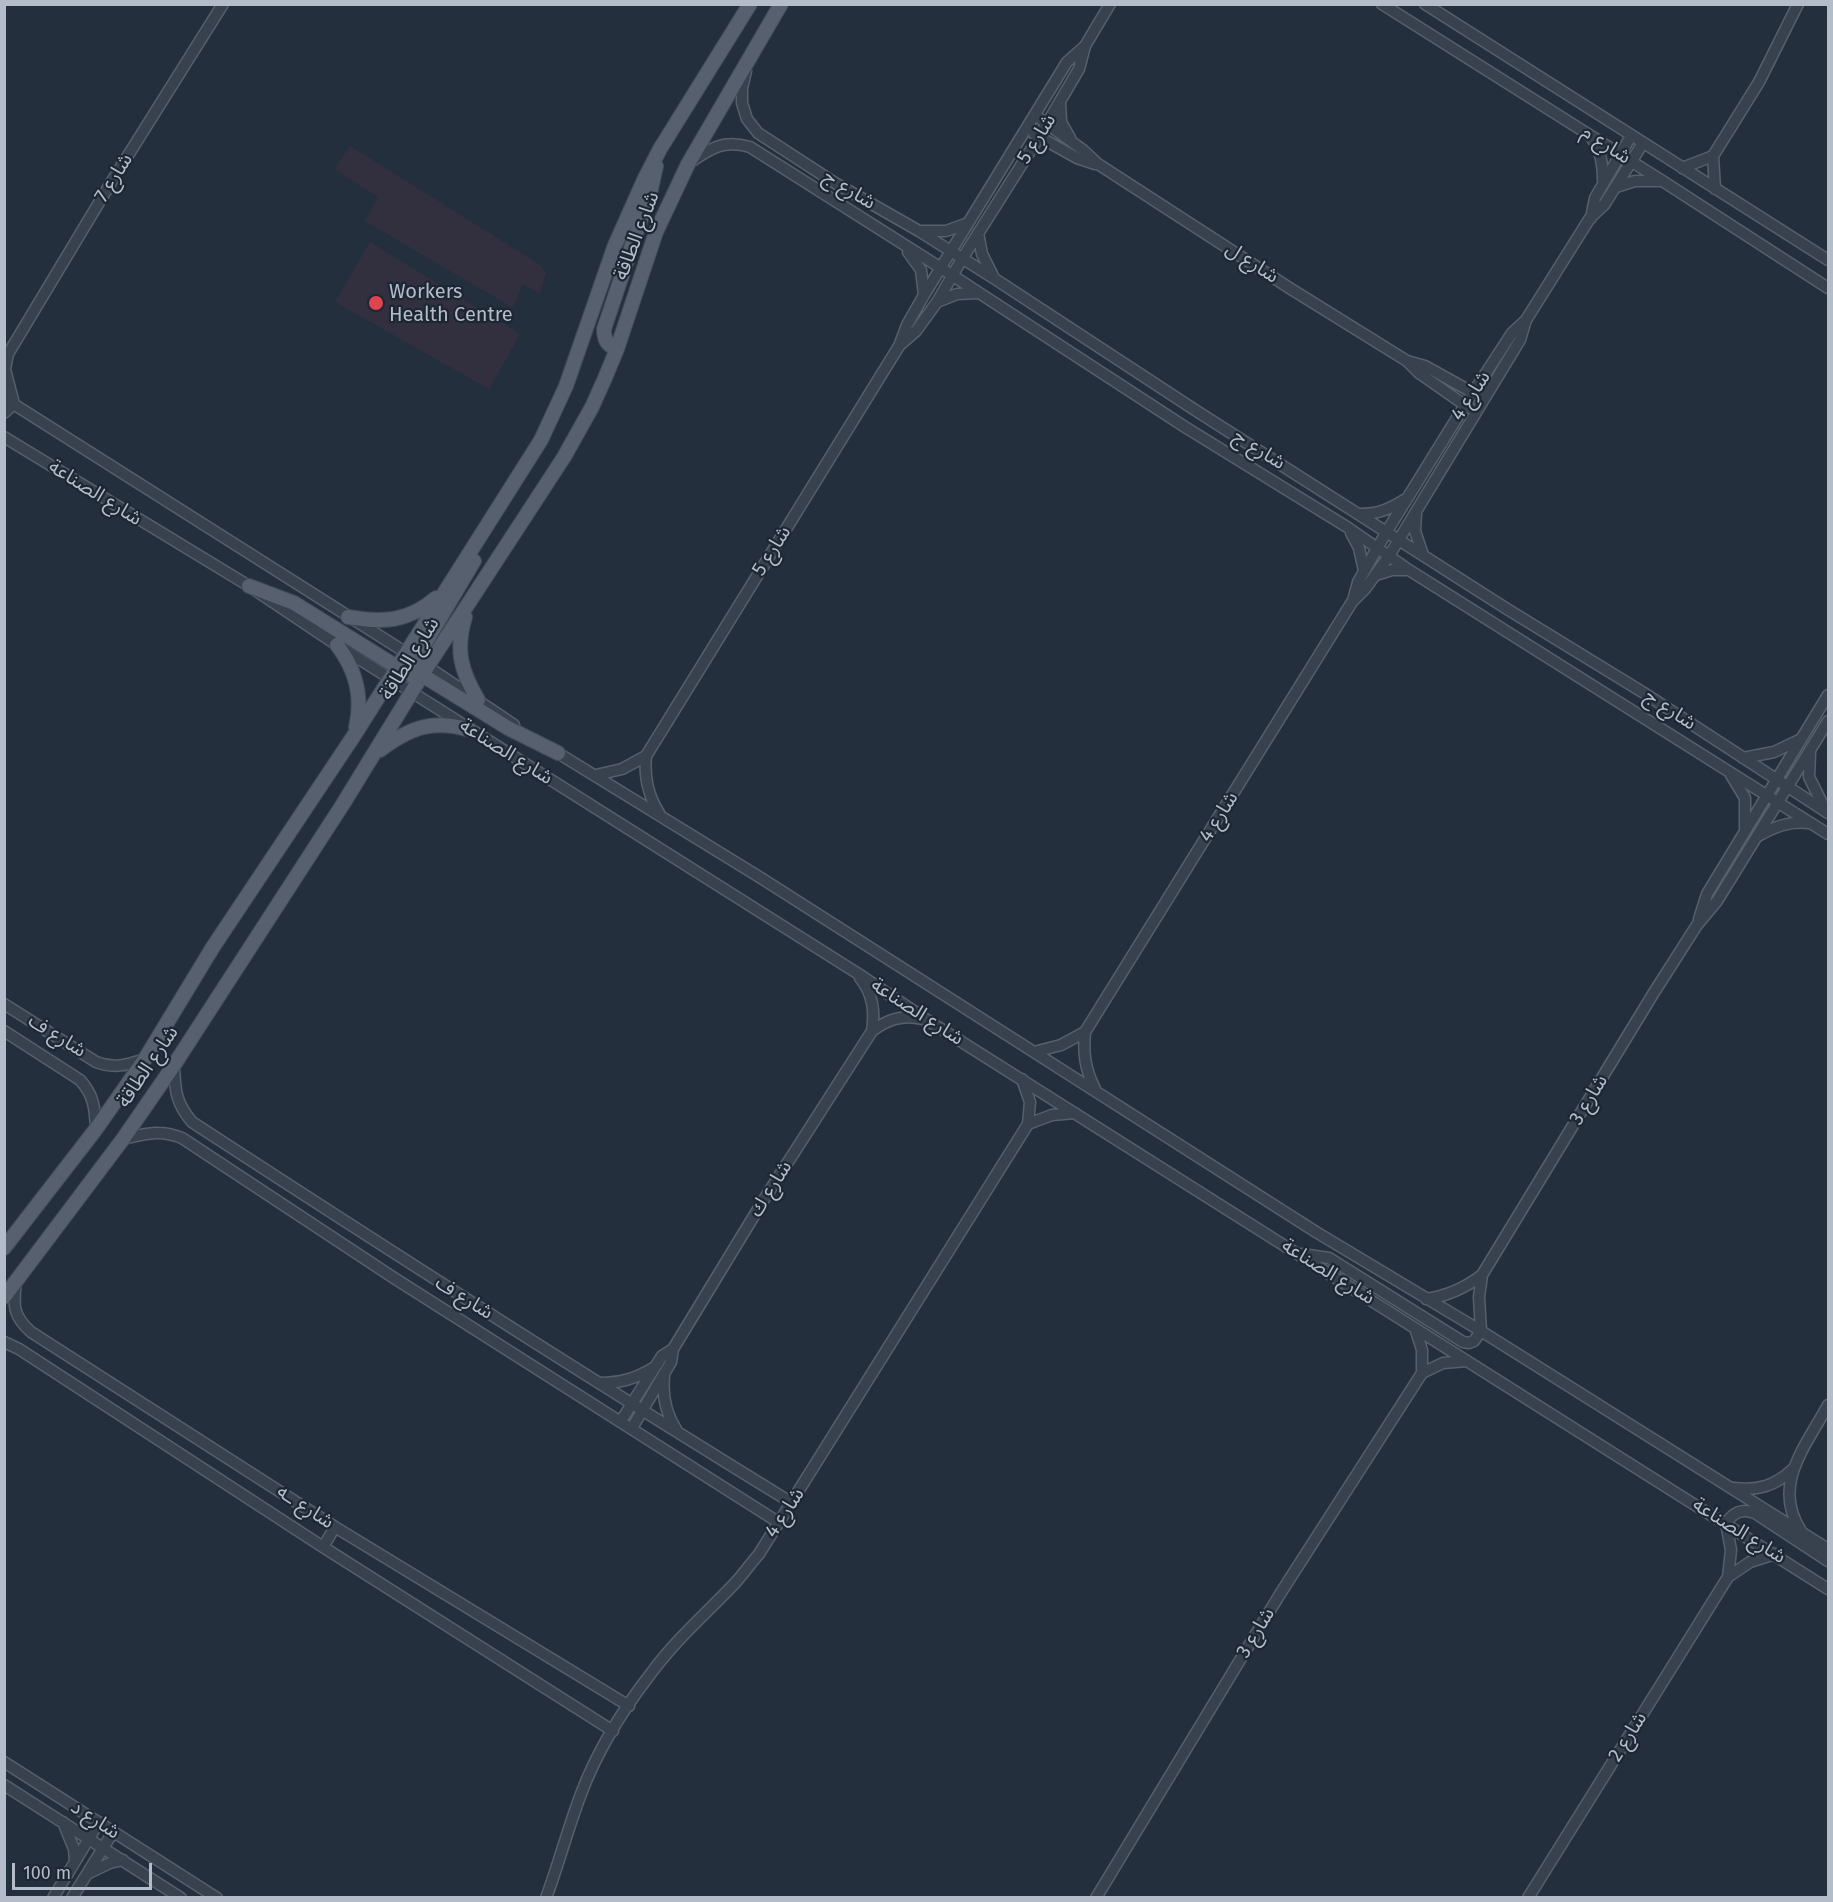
<!DOCTYPE html>
<meta charset="utf-8">
<style>
body{margin:0}
#map{position:relative;width:1833px;height:1902px;overflow:hidden;background:#242f3e;font-family:"Fira Sans",sans-serif}
canvas{display:block}
.frame{position:absolute;inset:0;border:6px solid #b4bcc9;pointer-events:none}
.scale{position:absolute;left:12px;top:1863px;width:140px;height:27px;box-sizing:border-box;border:3px solid #b4bcc9;border-top:0;padding-left:8px;font-size:18px;line-height:21px;white-space:nowrap;color:#b4bcc9;-webkit-text-stroke:4px #1d2633;paint-order:stroke}
</style>
<div id="map">
<canvas width="1833" height="1902"></canvas>
<div class="frame"></div>
<div class="scale">100 m</div>
</div>
<script>
const g = document.querySelector('canvas').getContext('2d');
g.lineJoin = 'round';
function fillPath(path, color) { g.fillStyle = color; g.fill(path, 'evenodd'); }
function trace(path, color, width, dash) { g.strokeStyle = color; g.lineWidth = width; g.lineCap = dash ? 'butt' : 'round'; g.setLineDash(dash || []); g.stroke(path); }
function label(font, color, halo, rows, align = 'center') {
  g.font = font + ' "Fira Sans","Noto Sans Arabic",sans-serif'; g.lineWidth = 4.5; g.setLineDash([]); g.textBaseline = 'middle'; g.strokeStyle = halo; g.fillStyle = color; for (const [text, x, y, turn = 0] of rows) {
    g.save(); g.translate(x, y); g.rotate((+turn || 0) * Math.PI / 180); g.textAlign = isNaN(turn) ? turn : align; if (halo) g.strokeText(text, 0, 0); g.fillText(text, 0, 0); g.restore();
  }
}
fillPath(new Path2D(`
 M350,146L539,264L546,273L540,293L522,284L513,308L365,221L378,197L334,169Z
 M370,242L520,334L489,389L335,302Z`), '#32303f');
const minor = new Path2D(`
 M1382,4L1664,182L1828,288
 M1425,4L1828,260
 M746,71L742,88V103L747,119L758,133L835,183L919,231L995,279L1195,410L1507,609L1644,693L1828,813
 M1060,102L1061,122L1070,138
 M1035,115L1083,150L1098,164L1291,289L1407,361L1419,373L1469,408
 M1034,134L1077,158L1095,164
 M1591,137C1601,151 1603,165 1603,181
 M691,162C712,147 724,140 750,147L941,268L1185,427L1347,527L1409,570L1828,834
 M1682,168L1713,156
 M1616,187L1635,181H1660
 M1715,189L1713,156L1759,82L1798,4
 M1591,218L1595,198L1631,136
 M919,231H946L968,223
 M978,233L982,254L993,276
 M908,252L921,270L924,295
 M937,302L957,294L979,293
 M901,344L916,331L937,302L962,259L1039,137L1079,69L1085,46L1110,4
 M1407,361L1425,366L1479,396
 M4,398L416,659L514,725
 M4,413L14,404L5,369L8,354L112,181L223,4
 M4,437L249,586L337,645L857,973L927,1020L1828,1589
 M1416,513L1415,531L1423,555
 M1360,514C1378,514 1390,509 1404,500
 M1351,533L1359,548L1364,571
 M1376,575L1392,570H1409
 M1353,601L1358,582L1387,531L1465,405L1512,333L1526,320L1590,218L1604,205L1643,143
 M553,750L761,878L1316,1232L1481,1331L1828,1549
 M1810,754L1809,777L1825,809
 M1743,758L1774,752L1799,740
 M596,775L622,769L646,756
 M1731,775L1745,798V830
 M659,813C648,795 644,778 646,756L899,346L907,325L924,295L1067,62L1085,46
 M1758,836C1774,827 1789,821 1808,823
 M1699,919L1707,894L1828,695
 M860,978C873,994 875,1011 872,1031
 M4,1004L96,1062C114,1069 127,1065 145,1059
 M4,1031L80,1080C94,1095 95,1109 96,1129
 M1085,1032C1083,1053 1085,1069 1095,1089
 M1034,1052L1061,1045L1085,1032L1352,602L1365,589L1389,556L1520,340L1526,320
 M174,1065C175,1089 175,1102 192,1122C390,1251 590,1379 792,1503
 M1028,1124L1052,1115L1075,1113
 M123,1139C145,1134 159,1129 182,1138L394,1278L778,1522
 M1302,1254L1329,1258L1463,1342L1469,1343L1474,1341L1481,1331L1479,1297L1482,1275
 M16,1282C13,1306 13,1316 31,1332L335,1527L629,1706
 M1426,1299C1448,1296 1465,1288 1482,1275L1653,994L1697,925L1717,901L1828,721
 M4,1342L19,1349L323,1547L613,1731
 M1422,1373L1443,1363L1467,1361
 M664,1377C662,1397 666,1414 677,1431
 M599,1383C620,1383 635,1379 653,1368
 M621,1421L662,1356L673,1349
 M632,1428L671,1362L673,1349L763,1201L872,1031C887,1020 902,1014 922,1019
 M1734,1488C1758,1491 1775,1486 1793,1469
 M1801,1531C1771,1485 1806,1446 1828,1405
 M323,1547L335,1527
 M1728,1577L1731,1550L1726,1523C1734,1512 1742,1508 1755,1513L1828,1561
 M4,1762L217,1898
 M4,1785L181,1898
 M63,1822L74,1849L75,1861
 M87,1874L110,1863L123,1860
 M53,1898L99,1822
 M72,1898L113,1832
 M546,1898C559,1863 568,1828 581,1794C597,1751 624,1708 652,1672C677,1638 708,1612 736,1582C744,1573 751,1563 759,1554L1028,1124L1030,1102L1022,1079
 M1096,1898L1280,1594L1422,1373V1350L1415,1328
 M1528,1898L1728,1577L1750,1562L1775,1554`);
const major = new Path2D(`
 M617,349C607,345 604,340 604,329L651,189L656,166
 M249,586L294,603L397,667L412,670L427,667
 M348,617C383,623 408,622 436,598
 M465,617C455,650 461,671 478,700
 M337,645C356,670 363,696 356,727
 M415,674L422,675L508,728L558,753
 M412,676L414,665L424,645L474,561
 M380,750C411,727 433,719 470,730
 M4,1248L96,1129L145,1059L213,947L355,734L541,440L566,386L615,245L644,180L660,149L750,4
 M4,1297L123,1139L174,1065L343,804L427,667L564,457L592,407L605,378L617,349L656,232L688,164L781,4`);
trace(minor, '#565f6c', 13);
trace(major, '#414a57', 16);
trace(minor, '#38414e', 10);
trace(major, '#56606e', 14);
for (const [x, y, r, color] of [
 [376,303,8,"#e0444e"]
]) { const dot = new Path2D(); dot.arc(x, y, r, 0, 2 * Math.PI); g.fillStyle = color; g.fill(dot); trace(dot, '#1d2633', 2); }
label('20px', '#b4bcc9', '#1d2633', [
 ["شارع 5",1037,139,-58],
 ["شارع م",1606,145,33],
 ["شارع 7",114,178,-58],
 ["شارع ج",849,190,31],
 ["شارع الطاقة",637,236,-69],
 ["شارع ل",1252,263,33],
 ["شارع 4",1471,396,-57],
 ["شارع ج",1259,450,32],
 ["شارع الصناعة",95,493,32],
 ["شارع 5",772,551,-58],
 ["شارع الطاقة",410,659,-58],
 ["شارع ج",1670,710,33],
 ["شارع الصناعة",506,752,32],
 ["شارع 4",1219,817,-58],
 ["شارع الصناعة",917,1012,33],
 ["شارع ف",57,1036,32],
 ["شارع الطاقة",148,1067,-56],
 ["شارع 3",1589,1100,-59],
 ["شارع ك",771,1189,-58],
 ["شارع الصناعة",1328,1272,32],
 ["شارع ف",464,1298,32],
 ["شارع ـه",305,1507,33],
 ["شارع 4",785,1513,-57],
 ["شارع الصناعة",1739,1531,32],
 ["شارع 3",1256,1633,-59],
 ["شارع 2",1628,1737,-58],
 ["شارع د",95,1820,33]
]);
label('20px', '#b4bcc9', '#1d2633', [
 ["Workers",389,292],
 ["Health Centre",389,315]
], 'left');
</script>
